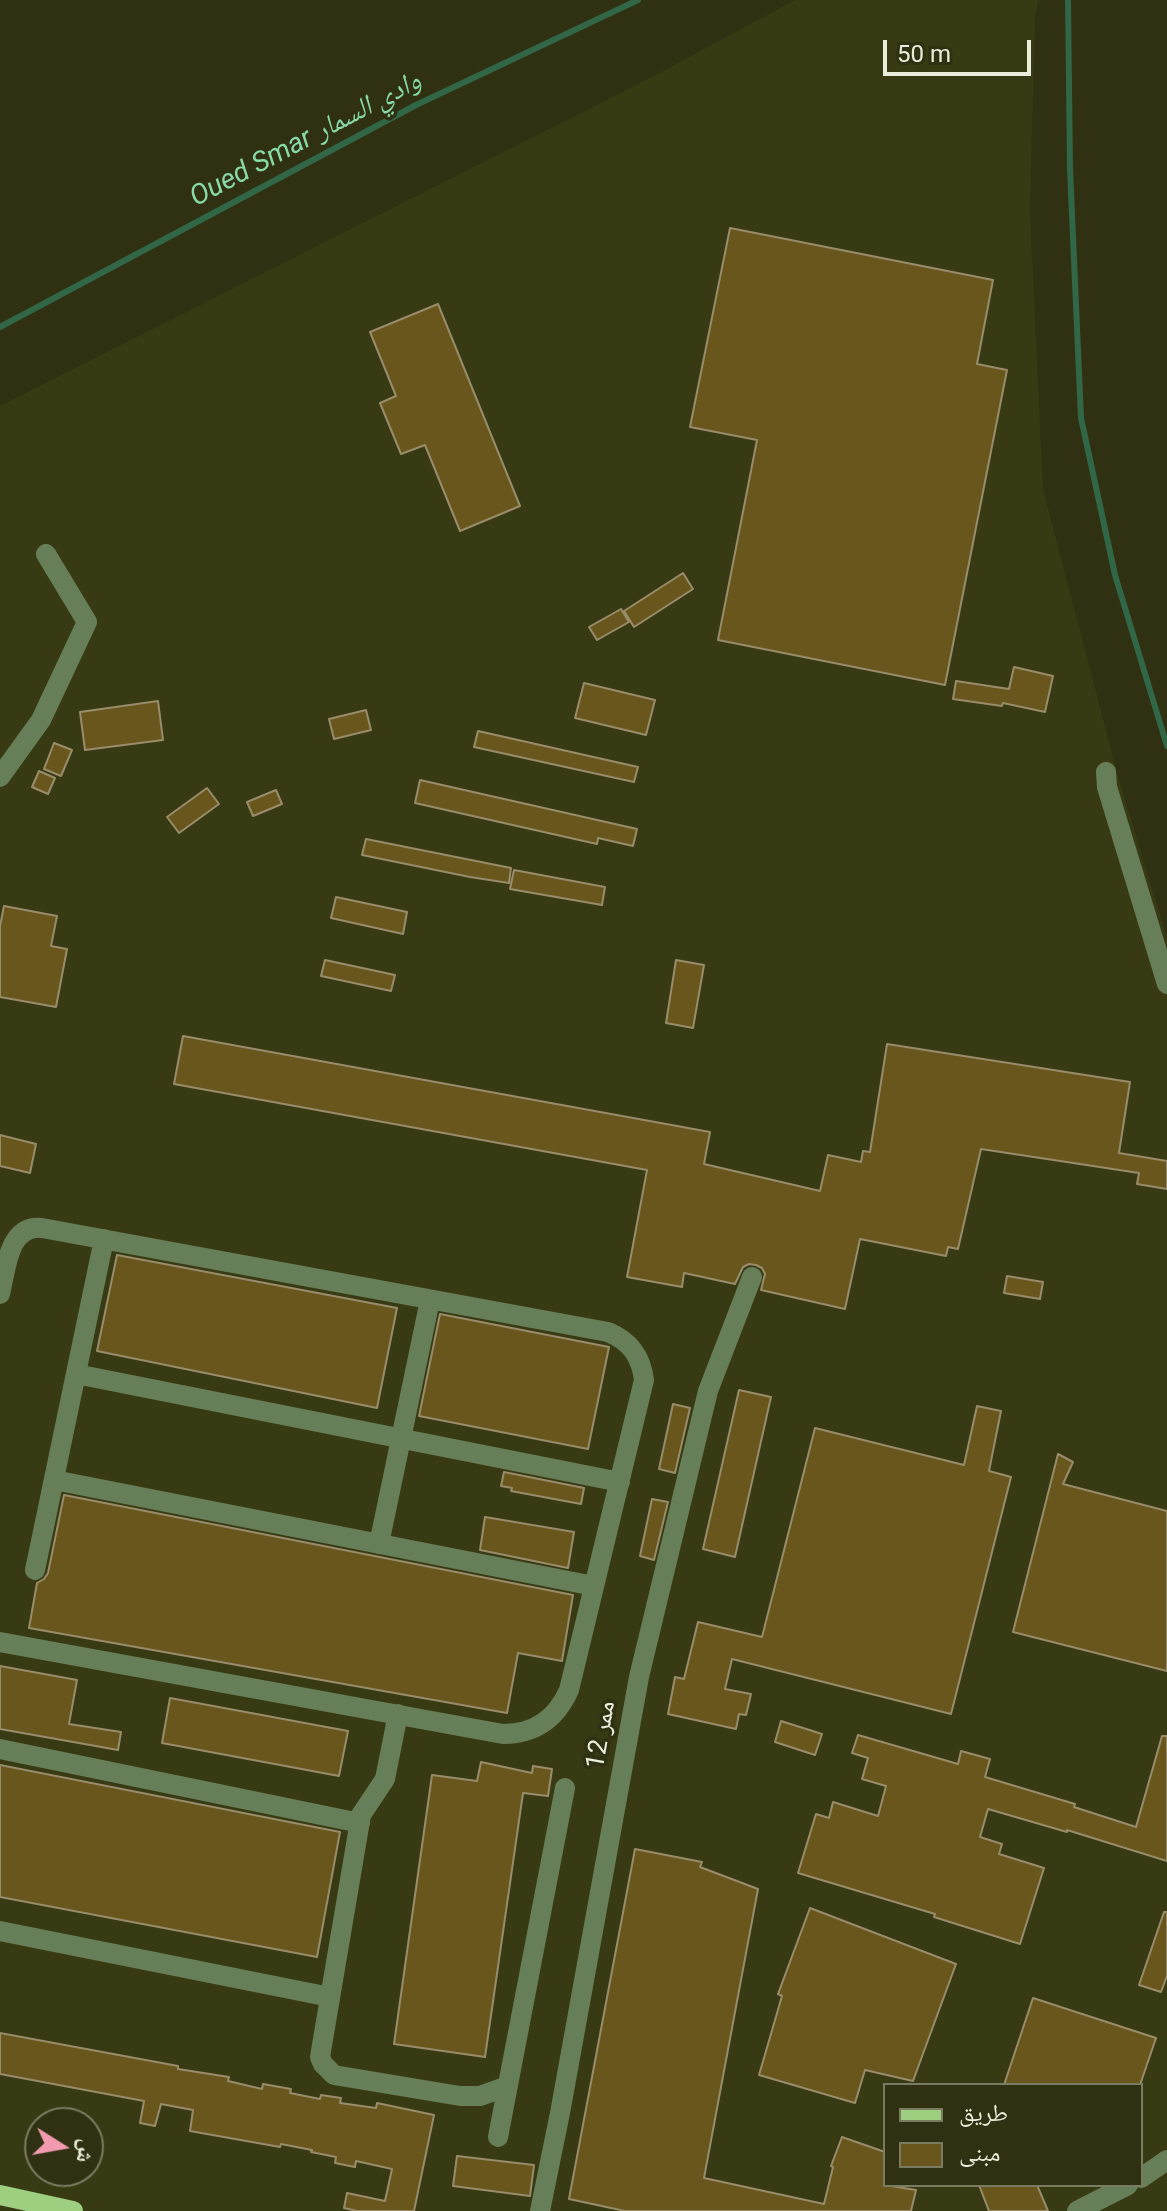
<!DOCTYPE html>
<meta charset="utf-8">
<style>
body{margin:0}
#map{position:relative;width:1167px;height:2211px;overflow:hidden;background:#2f3112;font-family:Roboto,"Noto Naskh Arabic",sans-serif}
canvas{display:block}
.legend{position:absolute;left:883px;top:2083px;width:260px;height:104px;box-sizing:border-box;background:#2f3112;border:2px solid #7a7c62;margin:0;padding:10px 14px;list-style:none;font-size:24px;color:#ebeddb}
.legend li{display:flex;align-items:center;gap:16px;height:40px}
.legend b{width:40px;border:2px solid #7a7c62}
.north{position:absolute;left:24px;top:2107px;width:80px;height:80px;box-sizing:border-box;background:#2f3112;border:2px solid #7a7c62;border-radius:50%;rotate:101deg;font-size:22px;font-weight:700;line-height:32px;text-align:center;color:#ebeddb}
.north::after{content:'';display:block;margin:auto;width:28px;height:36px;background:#f29aaf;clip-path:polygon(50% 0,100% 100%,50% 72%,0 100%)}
.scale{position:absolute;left:883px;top:40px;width:148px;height:36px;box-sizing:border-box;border:4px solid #ebeddb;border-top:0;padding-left:10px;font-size:24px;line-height:28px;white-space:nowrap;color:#ebeddb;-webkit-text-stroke:6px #2f3112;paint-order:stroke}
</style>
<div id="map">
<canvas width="1167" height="2211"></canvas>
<ul class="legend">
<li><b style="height:10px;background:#9ecf80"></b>طريق</li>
<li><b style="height:22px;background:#68561d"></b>مبنى</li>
</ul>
<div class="north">ش</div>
<div class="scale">50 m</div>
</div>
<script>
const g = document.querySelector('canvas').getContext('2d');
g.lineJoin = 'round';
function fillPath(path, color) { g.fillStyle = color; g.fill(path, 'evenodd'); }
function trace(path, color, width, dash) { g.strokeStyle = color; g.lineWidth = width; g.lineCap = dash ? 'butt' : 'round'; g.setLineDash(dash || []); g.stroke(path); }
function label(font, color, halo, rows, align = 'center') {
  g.font = font + ' Roboto,"Noto Naskh Arabic",sans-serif'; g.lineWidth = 7; g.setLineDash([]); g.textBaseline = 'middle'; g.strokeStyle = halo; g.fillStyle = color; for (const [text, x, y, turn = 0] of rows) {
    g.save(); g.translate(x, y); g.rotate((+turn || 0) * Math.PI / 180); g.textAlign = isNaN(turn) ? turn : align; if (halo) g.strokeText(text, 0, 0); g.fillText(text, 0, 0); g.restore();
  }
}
fillPath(new Path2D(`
 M795,0H1038L1035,18L1030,211L1043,489L1118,776L1167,938V2211H0V406L650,78ZM885,2085H1141V2185H885ZM40,2123H88V2171H40Z`), '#373a12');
trace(new Path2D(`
 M1068,0L1070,169L1081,418L1115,575L1167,746
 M0,327L416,105L638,0`), '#316747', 6);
const building = new Path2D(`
 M730,228L993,280L977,364L1007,370L945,685L718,640L757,440L690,427Z
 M438,304L520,506L460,531L425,445L401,454L380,403L396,396L370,332Z
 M683,573L693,589L634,627L624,611Z
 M621,609L629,622L597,640L589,627Z
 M1014,667L1053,676L1045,712L1003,703L1002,706L953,699L956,681L1009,689Z
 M584,683L655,700L646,735L575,718Z
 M158,701L163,740L85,750L80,712Z
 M366,710L371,730L334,739L329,719Z
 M478,731L638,767L634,782L474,747Z
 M54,743L72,750L61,776L44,769Z
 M39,771L55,778L48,794L32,787Z
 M420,780L637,829L633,846L598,838L597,844L415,803Z
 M207,788L219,804L179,833L167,817Z
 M276,790L282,804L253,816L247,802Z
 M366,839L511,868L509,883L470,877L362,855Z
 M514,870L605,887L602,905L510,889Z
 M336,897L407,912L403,934L331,918Z
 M4,906L57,916L51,946L67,949L56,1007L0,997V926Z
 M325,960L395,975L391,991L321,976Z
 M676,960L704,965L693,1028L666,1023Z
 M183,1036L710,1132L704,1164L820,1191L828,1155L861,1162L863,1151L870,1152L887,1044L1130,1082L1119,1153L1167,1161V1189L1137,1184L1139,1173L981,1149L958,1249L948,1247L946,1256L860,1239L845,1309L761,1290L765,1274L762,1268L756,1265L749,1264L743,1267L735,1284L684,1273L682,1287L627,1277L647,1170L174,1084Z
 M0,1135L36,1144L30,1173L0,1166Z
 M117,1255L397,1308L377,1408L97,1351Z
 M1007,1276L1043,1282L1040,1299L1004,1293Z
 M440,1314L609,1347L588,1449L419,1416Z
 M739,1390L771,1397L735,1557L703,1549Z
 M673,1404L690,1408L675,1473L659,1469Z
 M977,1406L1001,1411L989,1471L1011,1477L951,1714L732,1659L725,1689L751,1694L746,1715L739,1714L736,1729L668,1714L675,1677L684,1679L698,1622L762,1637L815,1428L964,1465Z
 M1058,1454L1073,1462L1063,1484L1167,1511V1671L1013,1632Z
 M504,1472L584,1488L581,1504L511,1491L512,1488L501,1486Z
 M64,1495L573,1595L562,1661L518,1653L507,1713L29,1628L37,1583L44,1579L48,1573Z
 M652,1499L668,1502L654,1560L640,1556Z
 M485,1517L574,1532L568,1568L480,1550Z
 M0,1666L77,1680L69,1724L121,1732L118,1750L0,1729Z
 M170,1698L348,1731L339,1776L162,1743Z
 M781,1721L822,1734L815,1755L775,1742Z
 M858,1735L958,1764L961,1751L990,1759L985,1777L1075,1804L1074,1807L1136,1827L1162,1736H1167V1861L1067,1830V1832L988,1809L980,1837L1002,1844L999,1854L1044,1868L1020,1944L934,1917L935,1914L798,1873L816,1814L829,1818L833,1802L878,1816L886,1786L862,1779L868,1758L852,1753Z
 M481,1762L532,1773L533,1766L552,1769L548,1796L523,1793L485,2057L394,2044L432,1775L477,1781Z
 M0,1765L340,1832L317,1957L0,1897Z
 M635,1849L702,1862L700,1867L758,1889L704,2178L824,2204L833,2167L831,2166L842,2137L885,2152V2185L916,2190L911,2211H625L569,2199Z
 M810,1908L956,1964L913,2081L865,2070L855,2103L759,2075L782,1996L778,1994Z
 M1164,1912H1167V1976L1161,1992L1139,1985Z
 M1033,1998L1156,2038L1140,2085H1004Z
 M0,2033L178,2066V2069L229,2077L228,2081L262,2089L263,2084L291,2089L290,2093L320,2099L321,2095L341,2098L340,2103L376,2108L377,2103L434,2115L414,2211H357L344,2208L347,2193L385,2201L392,2169L356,2161L355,2167L335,2163L336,2157L311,2152L312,2150L281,2144L280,2147L190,2131L193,2110L161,2104L155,2126L140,2123L144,2101L0,2074Z
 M457,2156L534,2165L530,2196L453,2186Z
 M979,2185H1037L1048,2211H989Z`);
fillPath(building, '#68561d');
trace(building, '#988c6b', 2);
trace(new Path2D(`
 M1106,772L1107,787L1167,984
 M0,777L41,720L87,622L46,554
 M0,1294C6,1270 8,1224 42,1228L608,1332C630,1341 641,1356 644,1380L569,1690C556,1719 535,1734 503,1734L0,1642
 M76,1374L620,1482
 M54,1480L594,1586
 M379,1544L430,1300
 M35,1570L104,1239
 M398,1714L385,1779L361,1815L320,2057L323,2064L334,2075L460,2096H480L508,2086
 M0,1749L360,1823
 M0,1931L330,1997
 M498,2137L565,1788
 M1141,2178L1167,2160
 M540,2211L560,2113L639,1677L708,1391L752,1277
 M1077,2211L1128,2185`), '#677f59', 20);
trace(new Path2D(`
 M0,2195L73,2211`), '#9ecf80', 20);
label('26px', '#ebeddb', '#2f3112', [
 ["ممر 12",602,1735,-80]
]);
label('italic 28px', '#88daa7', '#2f3112', [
 ["Oued Smar وادي السمار",306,140,-28]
]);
</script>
